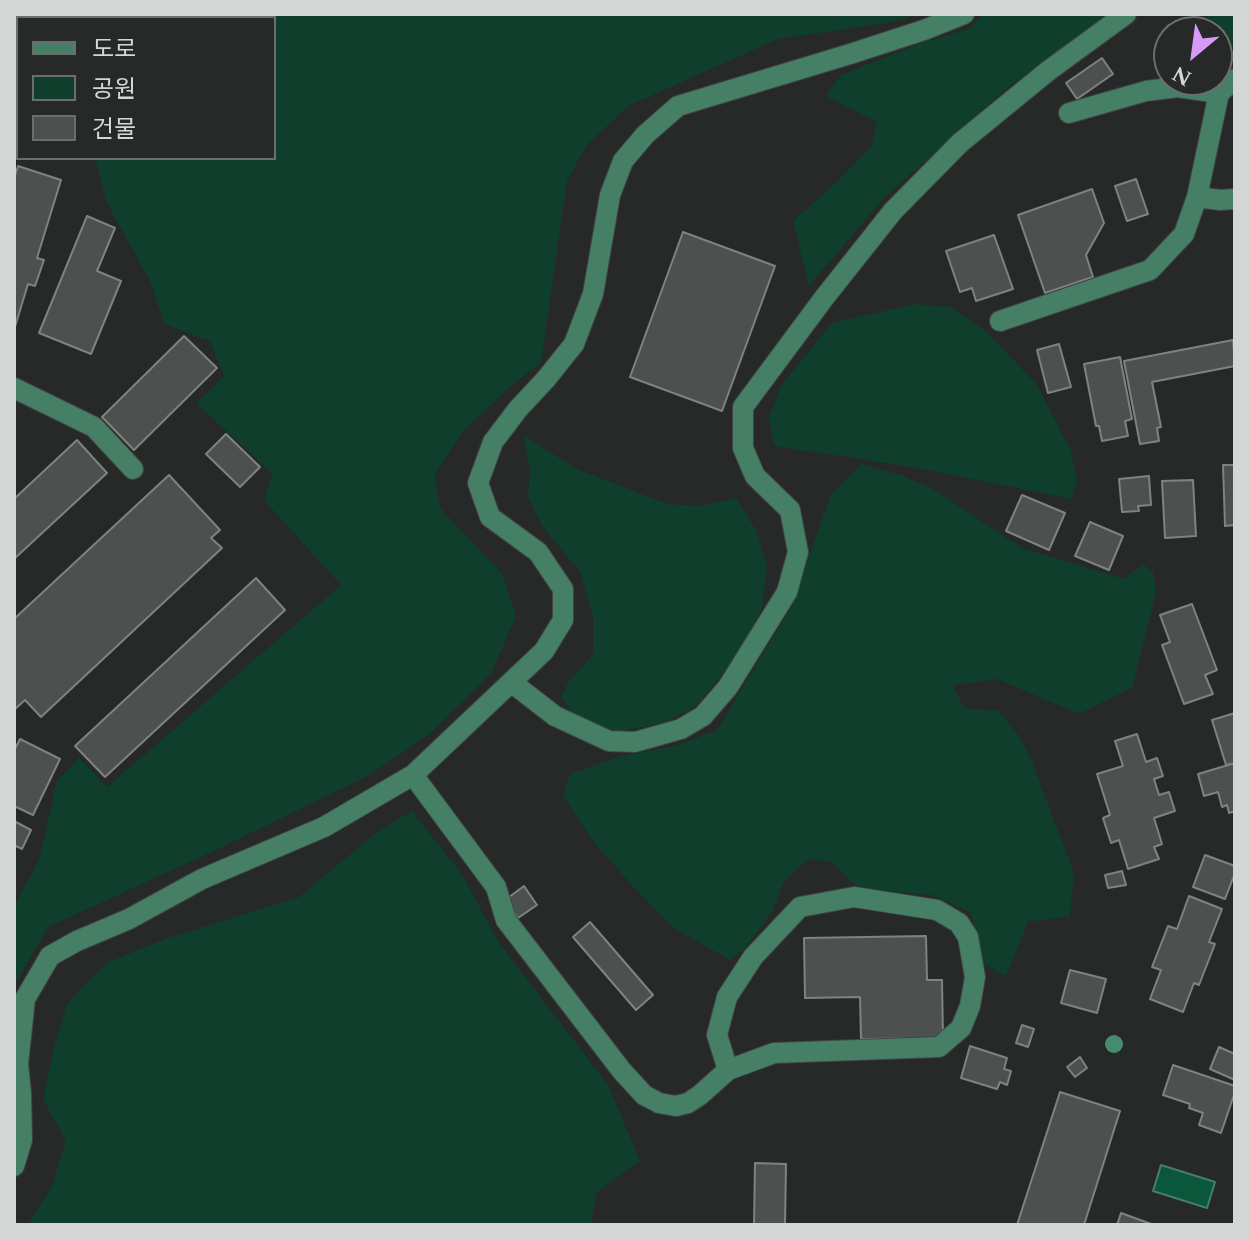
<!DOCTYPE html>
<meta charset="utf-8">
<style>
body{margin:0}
#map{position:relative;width:1249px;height:1239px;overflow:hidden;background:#262928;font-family:Spectral,"Noto Sans KR",serif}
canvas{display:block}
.frame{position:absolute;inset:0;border:16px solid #d4d6d5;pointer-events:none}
.legend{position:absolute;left:16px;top:16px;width:260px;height:144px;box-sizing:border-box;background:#262928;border:2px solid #6c6e6d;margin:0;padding:10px 14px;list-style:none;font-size:24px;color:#d4d6d5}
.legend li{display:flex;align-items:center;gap:16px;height:40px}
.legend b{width:40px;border:2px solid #6c6e6d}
.north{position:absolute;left:1153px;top:16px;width:80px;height:80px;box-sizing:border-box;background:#262928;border:2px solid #6c6e6d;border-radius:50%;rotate:209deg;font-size:22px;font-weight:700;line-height:32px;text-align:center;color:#d4d6d5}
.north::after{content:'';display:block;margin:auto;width:28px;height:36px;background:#d89af8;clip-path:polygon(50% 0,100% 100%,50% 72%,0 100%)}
</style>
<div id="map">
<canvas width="1249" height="1239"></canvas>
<div class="frame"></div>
<ul class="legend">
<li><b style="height:10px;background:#457f65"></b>도로</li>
<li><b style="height:22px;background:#0f3e2c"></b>공원</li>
<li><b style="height:22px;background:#4c504e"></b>건물</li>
</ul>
<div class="north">N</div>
</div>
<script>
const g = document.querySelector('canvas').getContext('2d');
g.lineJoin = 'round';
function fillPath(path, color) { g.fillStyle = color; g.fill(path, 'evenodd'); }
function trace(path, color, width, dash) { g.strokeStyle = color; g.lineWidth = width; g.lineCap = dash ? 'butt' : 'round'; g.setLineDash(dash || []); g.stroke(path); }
fillPath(new Path2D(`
 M28,14H920L887,23L778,39L628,106L586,146L567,181L541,363L513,384L463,431L435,474L440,508L503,575L516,616L492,672L432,732L368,776L216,850L48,927L14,986V906L39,860L57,781L79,758L107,787L341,585L264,500L273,474L196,403L224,376L210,341L164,324L151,283L107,203L95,158H274V18H32Z
 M984,14H1110L1006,89L885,197L809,286L793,221L839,180L872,145L877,122L826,96L841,75L919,44L971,28Z
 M1206,14H1235V42L1217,52V32H1210L1212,24Z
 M915,304L952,307L988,333L1037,385L1071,451L1077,483L1072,499L906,466L774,446L769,417L782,384L832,323Z
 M523,435L577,469L667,504L701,506L736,498L756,530L767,566L762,607L746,645L697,705L666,722L616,732L573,714L561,697L569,681L593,655V615L580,572L543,527L528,498L530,470Z
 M861,464L901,475L932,488L1022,548L1124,579L1143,564L1153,572L1156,592L1132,688L1079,714L997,679L953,685L964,708L999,711L1019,736L1032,762L1074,873L1070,916L1028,922L1006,976L982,963L971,913L932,895L860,890L832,862L809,859L784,881L772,912L745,948L730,960L672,927L629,882L593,841L563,796L570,774L621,756L675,746L717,730L790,609L831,494Z
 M412,811L463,876L499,943L608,1085L640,1161L597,1192L591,1225H28L52,1186L66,1141L43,1099L54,1047L67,1004L106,963L165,939L299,897L378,831Z`), '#0f3e2c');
const water = new Path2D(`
 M1161,1165L1215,1182L1207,1208L1153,1191Z`);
fillPath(water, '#0a573c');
trace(water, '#477d6a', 2);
const building = new Path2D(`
 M1102,58L1113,74L1077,99L1066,83Z
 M18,166L61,180L37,258L44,260L35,286L28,284L14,330V179Z
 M1136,179L1148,214L1127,221L1115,186Z
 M1092,189L1104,223L1086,255L1093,277L1045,293L1018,215Z
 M87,216L115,228L97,271L121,281L91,354L39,333Z
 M683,232L775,266L722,411L630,377Z
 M994,235L1013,289L976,301L972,288L960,292L946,251Z
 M184,336L217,368L134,450L102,417Z
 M1233,340L1235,366L1152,382L1161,427L1157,428L1159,441L1140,444L1124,361Z
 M1059,344L1071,387L1048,393L1037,350Z
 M1120,357L1132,419L1125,421L1128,436L1102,441L1099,426H1096L1084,364Z
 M226,434L260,467L240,487L206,454Z
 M77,440L107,473L14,559V499Z
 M1223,465H1235V525L1225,526Z
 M169,475L220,530L211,538L222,548L41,717L25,700L14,710V619Z
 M1149,476L1151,505L1138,506L1139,511L1122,512L1119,479Z
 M1193,480L1196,536L1165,538L1162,481Z
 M1022,495L1065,513L1049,550L1006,531Z
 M1090,522L1123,536L1109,570L1075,556Z
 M256,578L285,610L105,777L75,746Z
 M1192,604L1217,670L1205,675L1213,694L1184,704L1162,645L1170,642L1160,615Z
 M1235,713V763L1226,765L1212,720Z
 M1137,734L1146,762L1157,758L1163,776L1154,779L1159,795L1169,792L1175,811L1154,818L1162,844L1154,847L1159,859L1128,869L1119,840L1111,843L1103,818L1110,815L1097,774L1123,766L1115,741Z
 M20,739L60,759L33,815L14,806V751Z
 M1235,763V811L1229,813L1227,805L1222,807L1218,792L1204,796L1198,774Z
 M14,821L31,830L22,849L14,845Z
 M1205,855L1235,866V873L1225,899L1193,887Z
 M1122,871L1126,885L1108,888L1105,875Z
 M524,886L537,905L518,918L505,900Z
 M1189,896L1222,909L1209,942L1215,944L1199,985L1194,983L1183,1012L1150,999L1161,970L1152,967L1168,926L1177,929Z
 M590,922L653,995L636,1010L573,937Z
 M926,936L927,980H942L943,1038L861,1039L860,997L805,998L804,938Z
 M1070,970L1106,979L1097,1013L1061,1003Z
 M1022,1025L1034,1029L1028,1047L1016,1043Z
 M970,1046L1007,1058L1004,1069L1011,1071L1007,1085L1000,1082L997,1089L961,1078Z
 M1219,1047L1235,1054V1080L1210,1069Z
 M1080,1057L1087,1068L1075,1077L1067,1067Z
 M1173,1065L1235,1086V1092L1221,1133L1199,1125L1203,1113L1189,1108L1190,1104L1163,1095Z
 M1060,1092L1120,1111L1084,1225H1017Z
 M755,1163L786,1164L785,1225H754Z
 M1121,1213L1154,1225H1117Z`);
fillPath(building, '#4c504e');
trace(building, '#7e8381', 2);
const minor = new Path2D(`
 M1069,113L1146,91L1178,87L1219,93
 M1197,197L1220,200L1235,199
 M1000,321L1150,270L1184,234L1197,197L1219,93L1235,79
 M14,388L94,427L133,469
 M511,682L555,716L609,741L635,742L681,729L703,716L728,687L787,592L798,552L790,510L755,476L743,448V407L824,298L893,211L960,143L1048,71L1126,14
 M413,775L496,887L506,920L622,1071L644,1095L659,1103L676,1106L688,1103L700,1095L728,1070L774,1053L939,1047L961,1028L970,1006L975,977L968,937L959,923L937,910L854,897L800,907L753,957L727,997L717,1035L728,1070
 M14,1166L22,1140L21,1093L18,1064L25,999L50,956L77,941L129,919L202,879L324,827L413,775L544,651L563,620V589L538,552L490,517L478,483L493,442L518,409L546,379L574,344L593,294L610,195L623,161L645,135L678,106L850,54L924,30L964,14`);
trace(minor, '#424544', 22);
trace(minor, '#457f65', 20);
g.fillStyle = '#458b6e';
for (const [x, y] of [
 [1114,1044]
]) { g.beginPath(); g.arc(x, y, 9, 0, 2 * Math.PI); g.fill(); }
</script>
